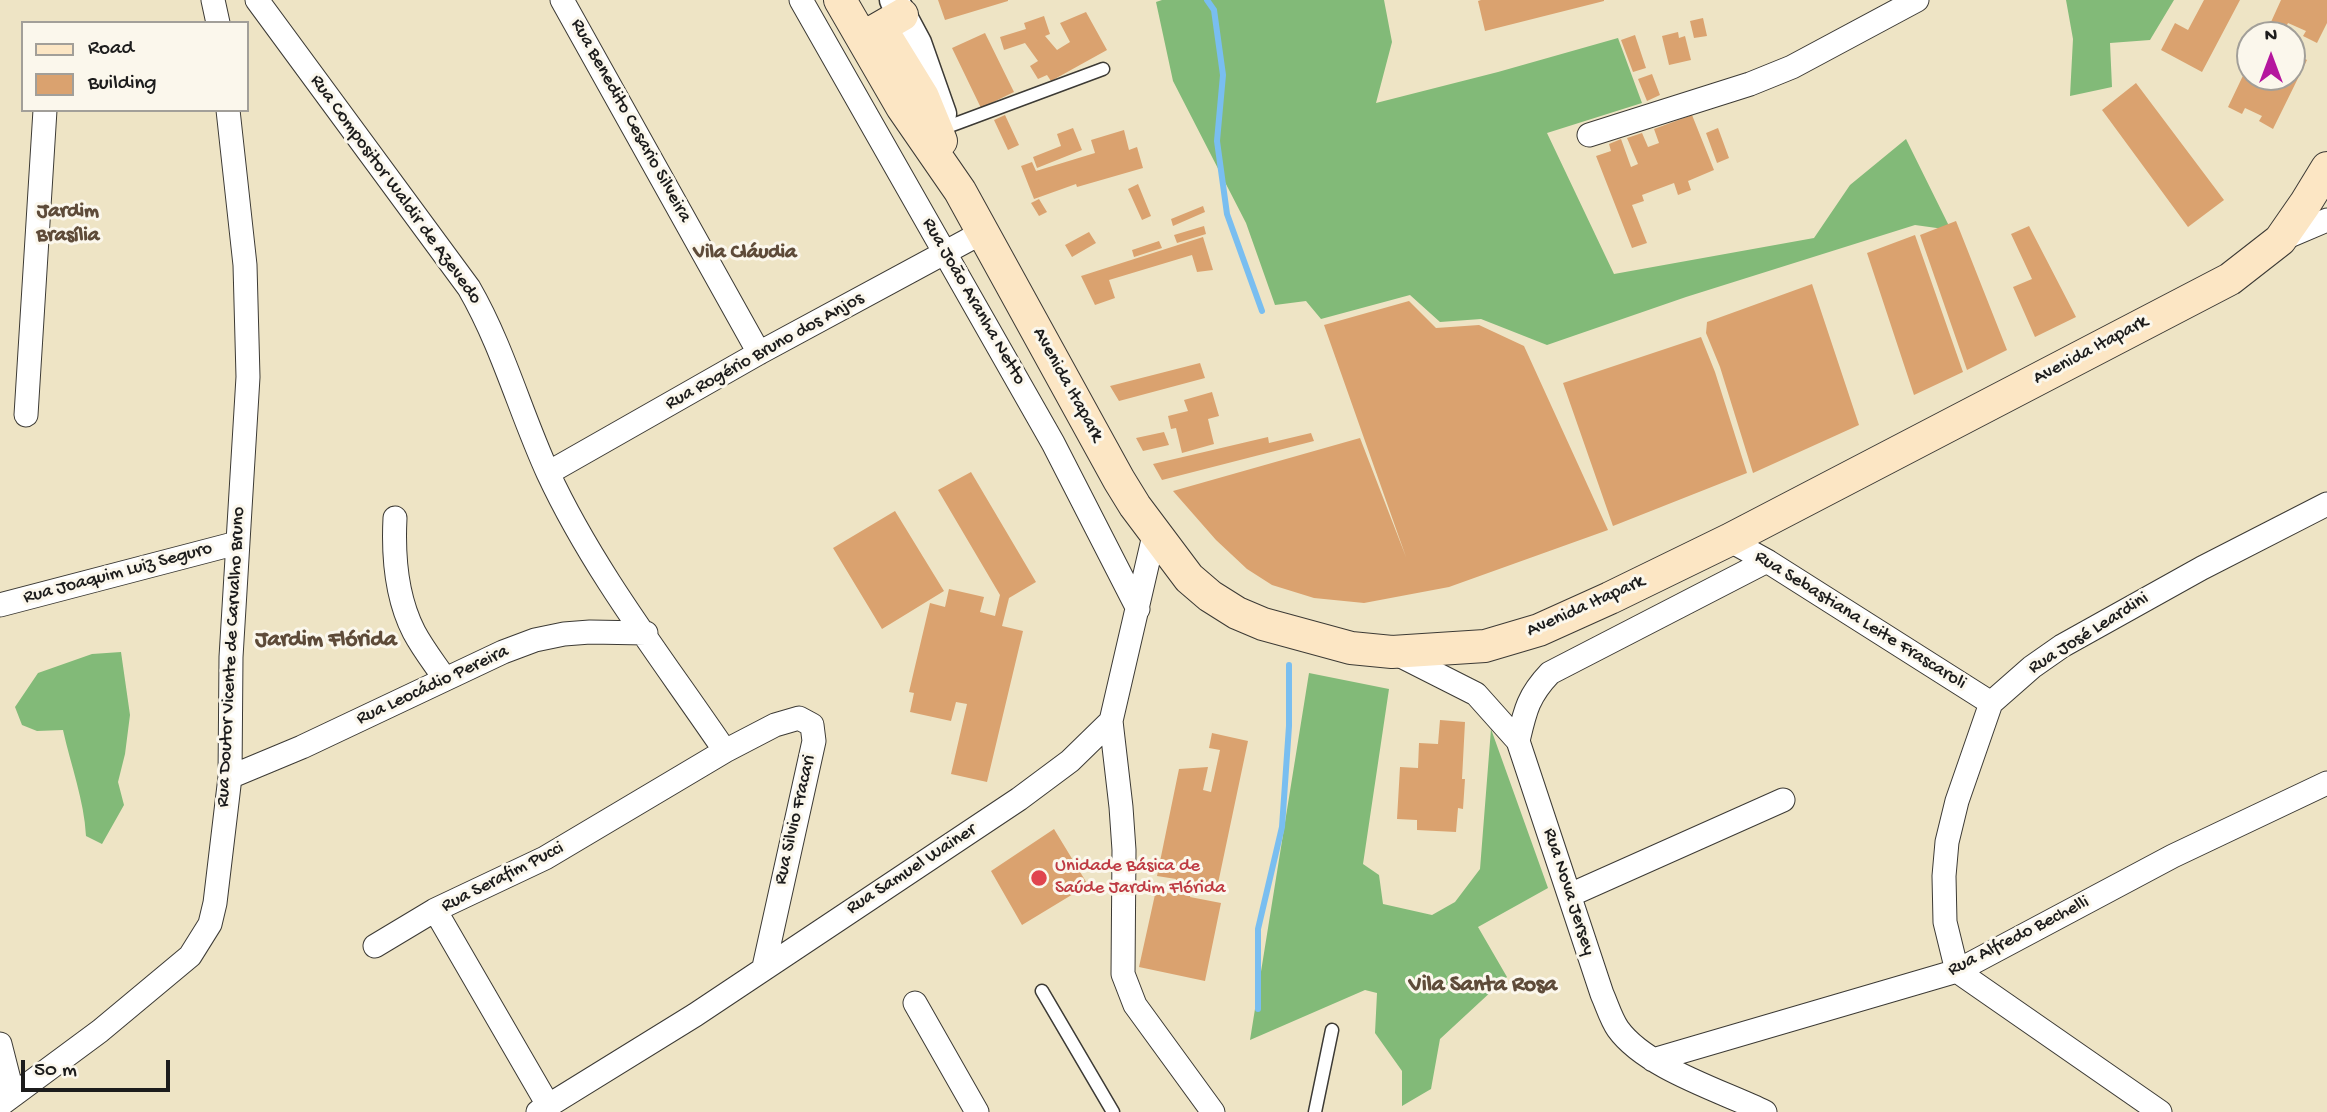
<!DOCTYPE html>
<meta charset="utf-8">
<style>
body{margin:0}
#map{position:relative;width:2327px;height:1112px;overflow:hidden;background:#eee4c5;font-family:"Gochi Hand",sans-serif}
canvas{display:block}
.legend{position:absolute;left:21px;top:21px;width:228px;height:91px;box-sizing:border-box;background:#fbf7ec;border:2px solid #a29f99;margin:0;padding:9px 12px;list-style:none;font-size:21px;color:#1c1c1c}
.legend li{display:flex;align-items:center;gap:14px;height:35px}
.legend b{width:35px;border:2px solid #a29f99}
.north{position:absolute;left:2236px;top:21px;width:70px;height:70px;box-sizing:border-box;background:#fbf7ec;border:2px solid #a29f99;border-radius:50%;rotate:0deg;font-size:19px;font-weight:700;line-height:28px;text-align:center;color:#1c1c1c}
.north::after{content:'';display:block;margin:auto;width:24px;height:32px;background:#b5179e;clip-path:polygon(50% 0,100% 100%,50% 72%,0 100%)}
.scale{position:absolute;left:21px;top:1060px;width:149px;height:32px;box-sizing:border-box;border:4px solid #1c1c1c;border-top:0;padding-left:9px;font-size:21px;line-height:24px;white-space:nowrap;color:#1c1c1c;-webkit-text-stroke:5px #fbf7ec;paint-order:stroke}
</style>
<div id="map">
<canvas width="2327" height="1112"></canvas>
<ul class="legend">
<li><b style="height:9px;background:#fce6c4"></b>Road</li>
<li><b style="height:19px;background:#daa26f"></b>Building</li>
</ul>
<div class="north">N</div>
<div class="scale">50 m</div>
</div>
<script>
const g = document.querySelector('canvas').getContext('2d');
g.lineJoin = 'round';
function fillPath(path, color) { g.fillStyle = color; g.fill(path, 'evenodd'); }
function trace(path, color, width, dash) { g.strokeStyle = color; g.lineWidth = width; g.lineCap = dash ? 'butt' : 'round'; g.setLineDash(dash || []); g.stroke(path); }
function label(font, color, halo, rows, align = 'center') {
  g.font = font + ' "Gochi Hand",sans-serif'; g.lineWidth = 6; g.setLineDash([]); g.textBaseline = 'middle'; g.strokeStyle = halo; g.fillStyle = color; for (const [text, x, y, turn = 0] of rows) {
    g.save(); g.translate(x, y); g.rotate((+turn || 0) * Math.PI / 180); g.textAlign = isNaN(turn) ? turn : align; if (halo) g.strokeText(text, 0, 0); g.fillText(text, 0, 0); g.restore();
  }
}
fillPath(new Path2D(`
 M1162,0H1384L1392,42L1376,103L1498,72L1618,38L1642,103L1547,133L1614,274L1814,238L1850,185L1906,139L1951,230L1915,225L1686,297L1547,345L1481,319L1440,322L1410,295L1321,319L1306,301L1275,305L1246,223L1173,81L1156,2Z
 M2066,0H2174L2150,40L2110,43L2112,87L2070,96L2073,39Z
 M121,652L130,715L125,754L118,782L124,805L102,844L86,836C84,800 71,766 63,730L37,731L22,725L15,707L38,673L92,654Z
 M1309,673L1389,689L1363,864L1379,875L1383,904L1432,915L1455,902L1480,869L1491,729L1548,888L1478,927L1507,977L1440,1039L1431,1089L1402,1106V1071L1375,1033L1377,993L1365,990L1250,1040Z`), '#82ba78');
trace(new Path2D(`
 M1207,0L1214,10L1223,75L1217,141L1227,214L1262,311
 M1258,1009V929L1282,827L1289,726V665`), '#79bef0', 6);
fillPath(new Path2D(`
 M938,0H1008V1L945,20Z
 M1481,0H1604V1L1485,31L1478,1Z
 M2204,0H2240L2202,72L2161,50L2175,23L2188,30Z
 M2281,0H2327V23L2317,43L2303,36L2306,31L2288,23L2285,29L2271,22Z
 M1086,12L1107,50L1051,81L1047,75L1038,79L1030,66L1038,61L1025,43L1004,50L1000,37L1026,29L1024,23L1044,16L1050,34L1045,36L1057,50L1070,42L1060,23Z
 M1703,18L1707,36L1694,38L1690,21Z
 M1678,32L1679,38L1685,36L1691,60L1669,65L1662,36Z
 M985,33L1014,92L981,108L952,48Z
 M1635,35L1646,68L1633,72L1621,40Z
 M2292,52L2307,60L2273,129L2259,121L2262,116L2245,108L2242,114L2228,107L2250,61V77H2292Z
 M1652,74L1660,95L1647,101L1638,79Z
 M2136,83L2224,200L2188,227L2102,110Z
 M1005,115L1019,145L1008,150L994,120Z
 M1692,115L1714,170L1688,181L1691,190L1678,195L1674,183L1642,195L1644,201L1632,205L1647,243L1632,248L1596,156L1611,151L1609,144L1621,139L1631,167L1638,164L1627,138L1642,133L1648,147L1659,143L1654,129Z
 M1073,128L1082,150L1037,168L1033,157L1061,146L1057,134Z
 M1718,128L1729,158L1717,163L1706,133Z
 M1124,130L1129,150L1137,147L1143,168L1077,187L1076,184L1034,199L1021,166L1032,162L1036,171L1095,153L1091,140Z
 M1138,184L1151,216L1142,220L1128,189Z
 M1039,199L1047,212L1039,216L1031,203Z
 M1203,206L1205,212L1173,226L1171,219Z
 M1956,221L2007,350L1967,370L1920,235Z
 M1204,226L1206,234L1177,243L1174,235Z
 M2029,226L2076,317L2035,337L2013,287L2032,279L2011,234Z
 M1089,232L1096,243L1072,257L1065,245Z
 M1915,235L1963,372L1914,395L1867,253Z
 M1203,237L1213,270L1197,272L1192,255L1109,280L1115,298L1095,305L1081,276Z
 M1159,241L1162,248L1134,257L1132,250Z
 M1812,284L1859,425L1753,473L1720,367L1706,333L1707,322Z
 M1409,301L1436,328L1479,325L1524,346L1608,530L1449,587L1364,603L1314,598L1272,585L1247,569L1216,540L1173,491L1360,438L1406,557L1324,325Z
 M1701,337L1715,372L1747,473L1613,526L1563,383Z
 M1200,363L1205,378L1119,401L1110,386Z
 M1212,392L1219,416L1208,419L1214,444L1182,453L1176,428L1171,429L1168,416L1188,411L1184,400Z
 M1164,432L1169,445L1143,451L1136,438Z
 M1311,433L1314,441L1162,480L1153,464L1268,437L1269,443Z
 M971,472L1036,582L1009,598L1002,626L1023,631L987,782L951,774L967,704L956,702L951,721L910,712L914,693L909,692L930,603L945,607L949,589L984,597L980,612L995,616L1000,595L938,490Z
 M895,511L944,591L882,629L833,548Z
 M1440,720L1465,722L1462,779H1465L1463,809L1458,808L1456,832L1417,830V820L1397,819L1400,767L1418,768L1419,743L1438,744Z
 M1212,733L1248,741L1216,893L1192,888L1190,897L1221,903L1205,981L1139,967L1156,890L1173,894L1176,879L1157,876L1179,769L1208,767L1203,790L1211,792L1220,750L1209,748Z
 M1054,829L1088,885L1022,925L991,871Z`), '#daa26f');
const service = new Path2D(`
 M947,127L1103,69
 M1042,991L1113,1112
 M1315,1112L1332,1030`);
const minor = new Path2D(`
 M213,0L218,23
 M257,0L469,288C503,347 520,412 548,473C594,572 664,661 725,751
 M562,0L759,353
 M801,0L1053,443L1138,609
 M1589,135L1750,84L1792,67L1917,0
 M2280,240L2327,220
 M26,415L45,110
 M548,473L759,353L983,232
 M395,518C393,557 396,597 414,632C423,649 435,664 445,679
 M1729,540L1767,561L1991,703
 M0,605L237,543
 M1395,653L1476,694L1518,741L1602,994C1607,1005 1611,1019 1618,1029C1646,1068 1722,1091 1765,1112
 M1111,721L1121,807L1124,850L1123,974L1135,1005L1213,1112
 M1518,741C1525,711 1528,696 1550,673L1767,561
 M230,777L302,747L503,652L535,640L564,634L590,632L646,633
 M1570,895L1783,800
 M375,946L435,910
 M915,1003L977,1112
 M0,1044L13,1095
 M1653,1060L1957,971L2173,856L2327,783
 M0,1105L100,1031L190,956L210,924L215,903L230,777L231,657L248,377L245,265L228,110
 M548,1105L435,910L545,858L725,751L775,725L799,718L812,725L814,741L764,967
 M538,1112L695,1015L1019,799L1070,761L1111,721L1155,531
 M2160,1112L1957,971L1945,922L1944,876L1947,842L1957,801L1991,703L2032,667L2062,646L2202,568L2327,504`);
const tertiary = new Path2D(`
 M894,0L917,43L942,114`);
const secondary = new Path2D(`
 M840,0L902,107L960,191L1119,480L1135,506L1189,578L1210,596L1237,613L1263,624L1351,648L1392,652L1485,646L1539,630L1610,598L1729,540L2230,279L2280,240L2305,204L2327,168
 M883,32L923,97L941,141
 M862,38L902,15`);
trace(service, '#3c3a35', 15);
trace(minor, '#3c3a35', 25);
trace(tertiary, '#3c3a35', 31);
trace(secondary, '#3c3a35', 34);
trace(service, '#fff', 12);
trace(minor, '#fff', 23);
trace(tertiary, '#fff', 28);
trace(secondary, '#fce6c4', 32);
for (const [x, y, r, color] of [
 [1039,878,9,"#e0444e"]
]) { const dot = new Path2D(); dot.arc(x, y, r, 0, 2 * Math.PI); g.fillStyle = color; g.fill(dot); trace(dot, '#fbf7ec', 2.5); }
label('19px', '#1c1c1c', '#fbf7ec', [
 ["Rua Benedito Cesario Silveira",630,121,61],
 ["Rua Compositor Waldir de Azevedo",395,190,54],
 ["Rua João Aranha Netto",973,302,60],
 ["Avenida Itapark",2091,351,-28],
 ["Rua Rogério Bruno dos Anjos",765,352,-29],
 ["Avenida Itapark",1067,385,61],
 ["Rua Joaquim Luiz Seguro",118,574,-15],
 ["Avenida Itapark",1586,607,-24],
 ["Rua Sebastiana Leite Frascaroli",1860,621,32],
 ["Rua José Leardini",2089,634,-32],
 ["Rua Doutor Vicente de Carvalho Bruno",232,657,-87],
 ["Rua Leocádio Pereira",433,686,-25],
 ["Rua Silvio Fracari",796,820,-77],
 ["Rua Samuel Wainer",912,870,-33],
 ["Rua Serafim Pucci",503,878,-27],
 ["Rua Nova Jersey",1568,892,72],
 ["Rua Alfredo Bechelli",2019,937,-27]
]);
label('19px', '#be3a42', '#fbf7ec', [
 ["Unidade Básica de",1055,867],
 ["Saúde Jardim Flórida",1055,889]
], 'left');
label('bold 21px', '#5e4b39', '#fbf7ec', [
 ["Jardim",68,213],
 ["Brasília",68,237],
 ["Vila Cláudia",745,254]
]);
label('bold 23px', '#5e4b39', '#fbf7ec', [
 ["Jardim Flórida",326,641],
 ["Vila Santa Rosa",1483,986]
]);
</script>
